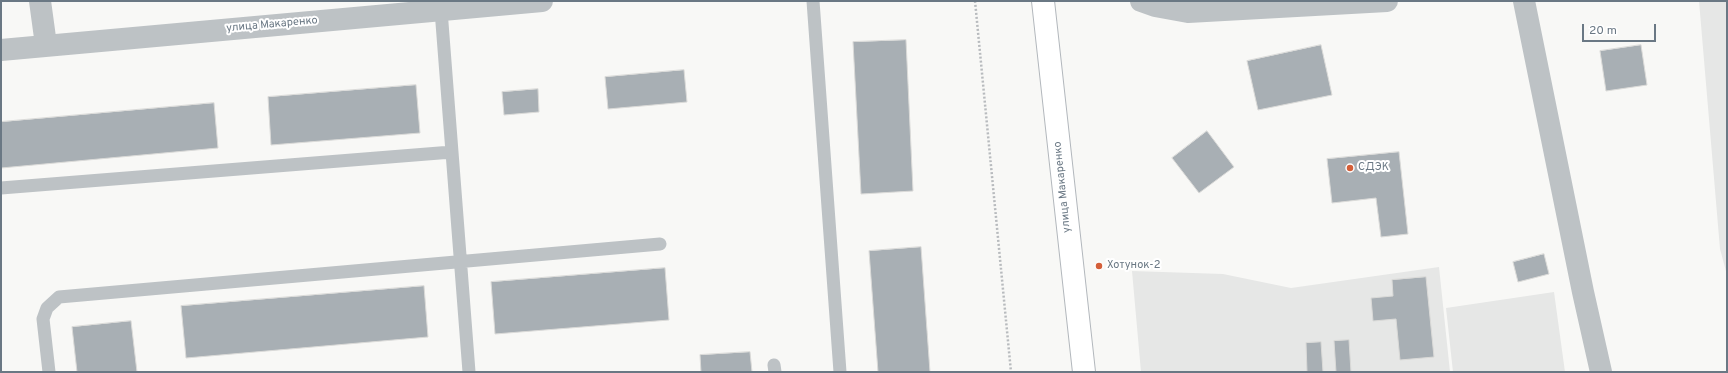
<!DOCTYPE html>
<meta charset="utf-8">
<style>
body{margin:0}
#map{position:relative;width:1728px;height:373px;overflow:hidden;background:#f8f8f6;font-family:Overpass,sans-serif}
canvas{display:block}
.frame{position:absolute;inset:0;border:2px solid #6a7884;pointer-events:none}
.scale{position:absolute;left:1582px;top:24px;width:74px;height:18px;box-sizing:border-box;border:2px solid #6a7884;border-top:0;padding-left:5px;font-size:12px;line-height:14px;white-space:nowrap;color:#6a7884;-webkit-text-stroke:3px #fff;paint-order:stroke}
</style>
<div id="map">
<canvas width="1728" height="373"></canvas>
<div class="frame"></div>
<div class="scale">20 m</div>
</div>
<script>
const g = document.querySelector('canvas').getContext('2d');
g.lineJoin = 'round';
function fillPath(path, color) { g.fillStyle = color; g.fill(path, 'evenodd'); }
function trace(path, color, width, dash) { g.strokeStyle = color; g.lineWidth = width; g.lineCap = dash ? 'butt' : 'round'; g.setLineDash(dash || []); g.stroke(path); }
function label(font, color, halo, rows, align = 'center') {
  g.font = font + ' Overpass,sans-serif'; g.lineWidth = 4; g.setLineDash([]); g.textBaseline = 'middle'; g.strokeStyle = halo; g.fillStyle = color; for (const [text, x, y, turn = 0] of rows) {
    g.save(); g.translate(x, y); g.rotate((+turn || 0) * Math.PI / 180); g.textAlign = isNaN(turn) ? turn : align; if (halo) g.strokeText(text, 0, 0); g.fillText(text, 0, 0); g.restore();
  }
}
fillPath(new Path2D(`
 M1699,1H1727V275L1720,249Z
 M1439,267L1450,372H1141L1132,271L1223,274L1291,288Z
 M1554,292L1565,372H1453L1446,308Z`), '#e6e7e6');
const building = new Path2D(`
 M906,40L913,191L861,194L853,42Z
 M1321,45L1332,95L1258,110L1247,61Z
 M1641,45L1647,85L1606,91L1600,51Z
 M684,70L687,102L608,109L605,77Z
 M416,85L420,133L271,145L268,97Z
 M538,89L539,112L504,115L502,92Z
 M214,103L218,148L1,168V122Z
 M1207,131L1234,167L1199,193L1172,158Z
 M1399,152L1408,234L1381,237L1376,198L1332,203L1327,159Z
 M921,247L930,372H878L869,251Z
 M1544,254L1549,274L1518,282L1513,262Z
 M665,268L669,320L495,334L491,282Z
 M1426,277L1434,357L1400,360L1396,319L1373,321L1371,298L1393,296L1392,280Z
 M424,286L428,337L186,358L181,306Z
 M131,321L137,372H77L72,327Z
 M1349,340L1351,372H1336L1334,341Z
 M1321,342L1323,372H1307L1306,343Z
 M750,352L752,372H701L700,355Z`);
fillPath(building, '#a8afb4');
trace(building, '#dadad8', 1);
const secondary = new Path2D(`
 M1043,1L1084,372`);
trace(secondary, '#b2b7bc', 24);
trace(new Path2D(`
 M975,1L1011,372`), '#b8bbbe', 2.5, [2, 2]);
trace(new Path2D(`
 M813,1L840,372
 M441,10L469,372
 M1,188L452,152
 M774,365L775,372
 M49,372L43,319L47,308L59,297L660,244`), '#bdc2c5', 13);
trace(new Path2D(`
 M40,1L46,45
 M1141,1L1155,6L1188,12L1387,1
 M1524,1L1583,292L1601,372
 M1,50L542,1`), '#bdc2c5', 22);
trace(secondary, '#fff', 22);
for (const [x, y, r, color] of [
 [1350,168,4,"#d45f39"],
 [1099,266,4,"#d45f39"]
]) { const dot = new Path2D(); dot.arc(x, y, r, 0, 2 * Math.PI); g.fillStyle = color; g.fill(dot); trace(dot, '#fff', 1.5); }
label('11px', '#6a7884', '#fff', [
 ["улица Макаренко",272,25,-5],
 ["улица Макаренко",1063,187,-96]
]);
label('11px', '#6a7884', '#fff', [
 ["СДЭК",1358,168],
 ["Хотунок-2",1107,266]
], 'left');
</script>
